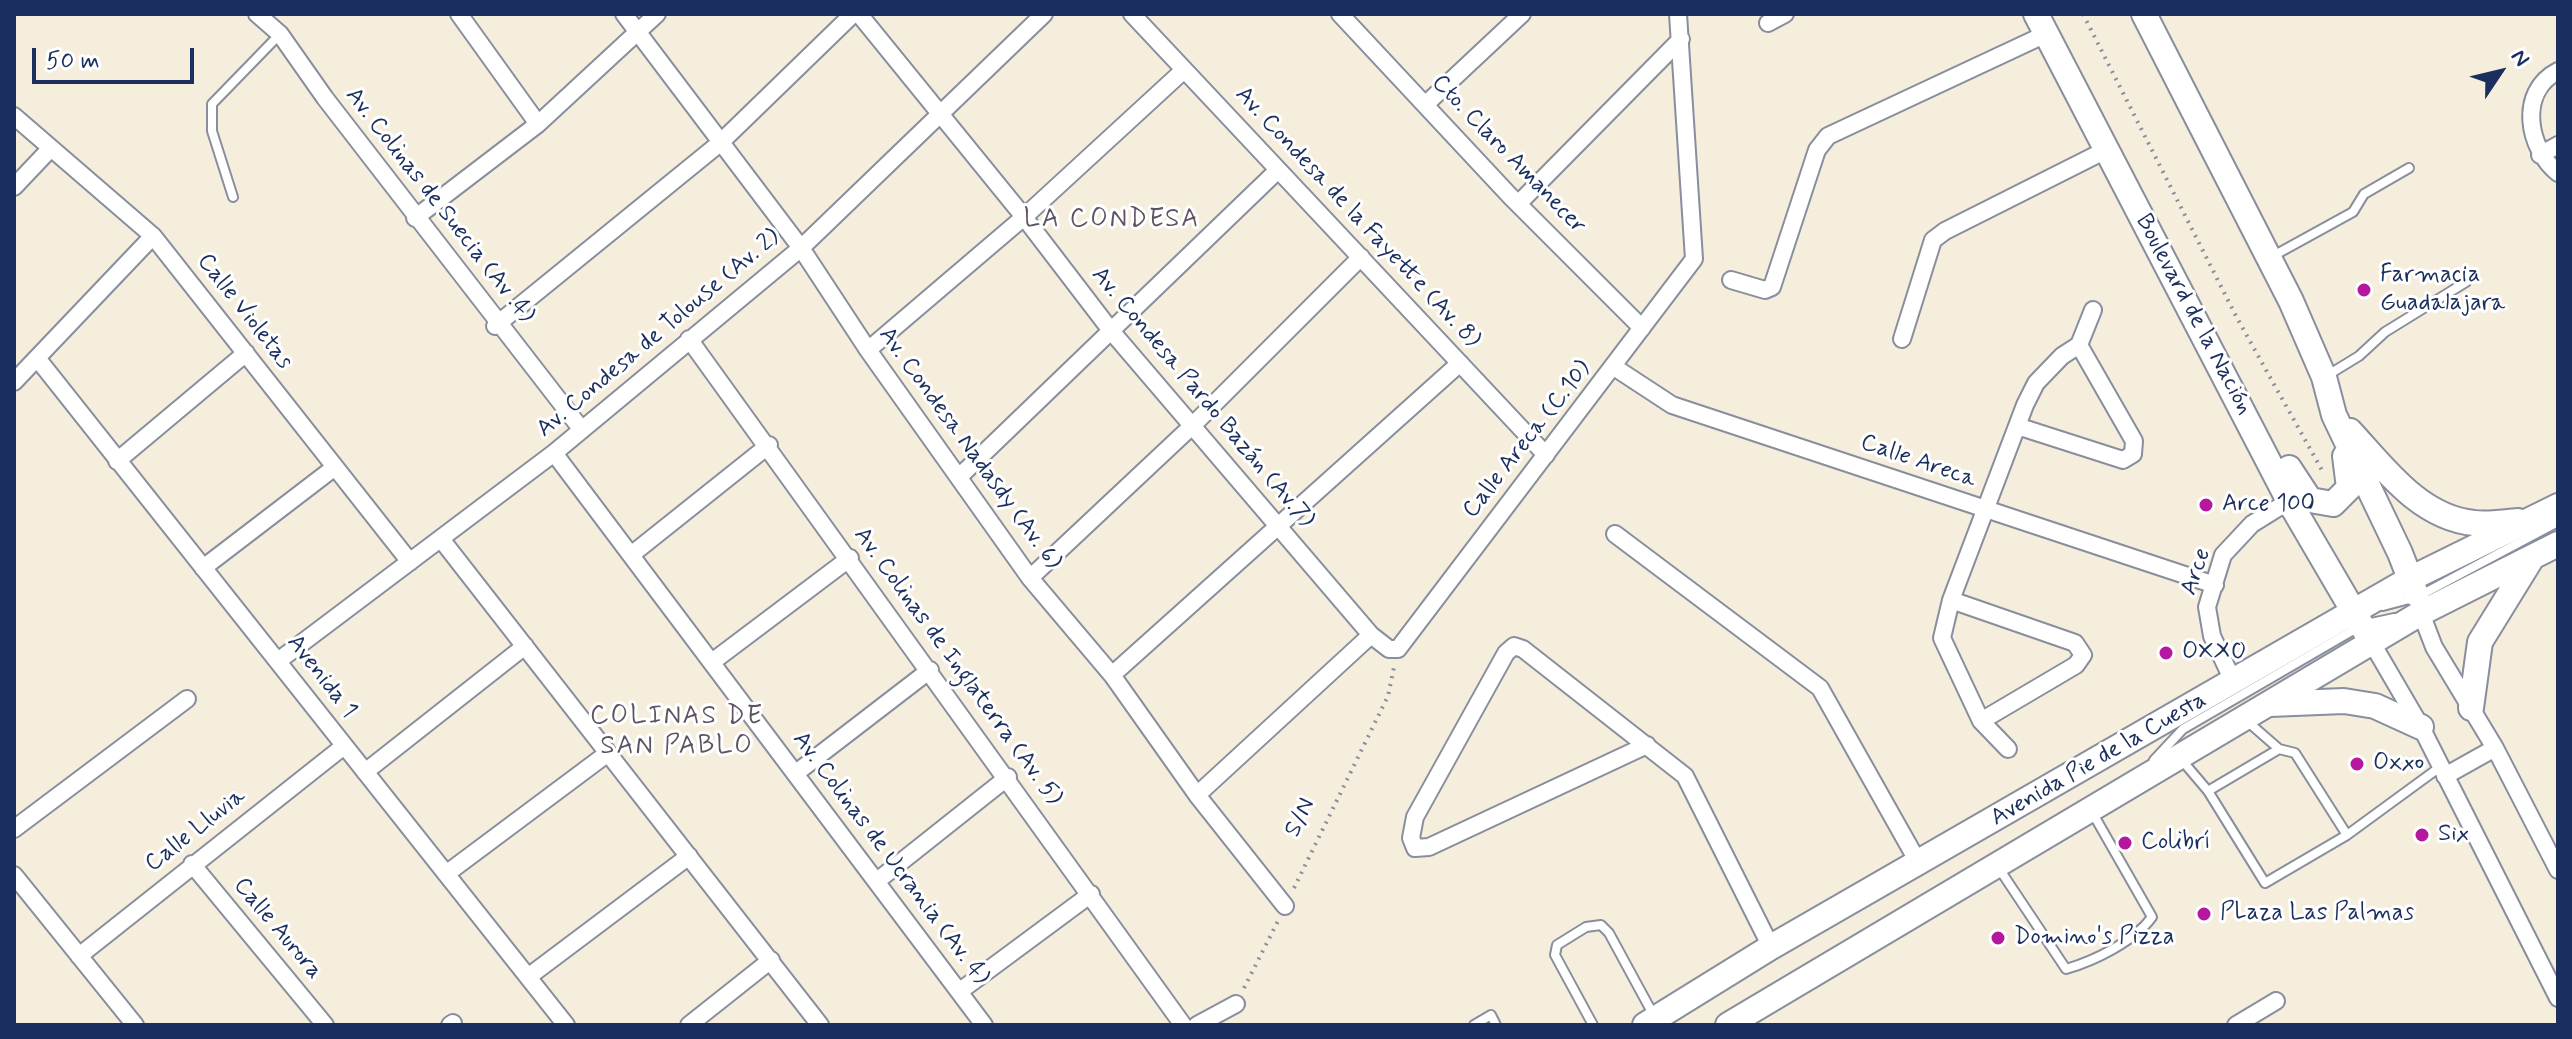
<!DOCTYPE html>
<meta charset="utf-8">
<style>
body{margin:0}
#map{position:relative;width:2572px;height:1039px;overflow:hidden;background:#f6eedc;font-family:Mynerve,sans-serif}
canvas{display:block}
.frame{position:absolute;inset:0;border:16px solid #1b2f5e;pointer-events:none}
.north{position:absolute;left:2460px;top:32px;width:80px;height:80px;-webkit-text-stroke:6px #fff;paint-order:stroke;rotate:55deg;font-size:22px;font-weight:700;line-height:32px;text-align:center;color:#1b2f5e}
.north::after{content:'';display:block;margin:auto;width:28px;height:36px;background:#1b2f5e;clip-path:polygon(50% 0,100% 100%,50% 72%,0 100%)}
.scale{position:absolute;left:32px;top:48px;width:162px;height:36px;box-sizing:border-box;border:4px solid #1b2f5e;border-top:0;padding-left:10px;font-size:24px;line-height:28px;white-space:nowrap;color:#1b2f5e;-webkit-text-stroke:6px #fff;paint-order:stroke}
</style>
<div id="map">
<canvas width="2572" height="1039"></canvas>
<div class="frame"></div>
<div class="north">N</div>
<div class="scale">50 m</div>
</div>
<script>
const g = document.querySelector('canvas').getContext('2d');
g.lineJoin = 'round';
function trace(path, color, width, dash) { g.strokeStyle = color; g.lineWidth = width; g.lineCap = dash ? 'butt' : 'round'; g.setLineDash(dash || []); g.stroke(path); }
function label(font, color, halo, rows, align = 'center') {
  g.font = font + ' Mynerve,sans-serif'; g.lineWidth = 6; g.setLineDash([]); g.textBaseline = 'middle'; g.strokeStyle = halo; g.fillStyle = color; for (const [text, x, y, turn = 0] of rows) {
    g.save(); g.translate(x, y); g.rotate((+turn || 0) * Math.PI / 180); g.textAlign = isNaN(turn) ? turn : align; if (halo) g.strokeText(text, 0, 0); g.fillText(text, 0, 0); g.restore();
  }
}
const lane = new Path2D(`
 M233,197L212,131V104L280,34
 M2273,256L2353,212L2364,194L2409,168
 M2328,375L2359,356L2385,332L2466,282
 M2383,606L2417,597L2558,522
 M2180,758L2208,791L2265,883L2347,835L2295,753L2279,749L2247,721
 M2154,760L2183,729L2362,625L2394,618
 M2208,791L2279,749
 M2347,835L2440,767
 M1998,867L2066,969C2094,961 2135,941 2152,917L2092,812
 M1474,1025L1491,1015L1496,1025
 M1593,1025L1555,955L1557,945L1586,927L1601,925L1609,933L1653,1014`);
const street = new Path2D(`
 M257,14L280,34L325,98L582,430
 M459,14L538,124
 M624,14L801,248L868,350L1030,578L1112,675L1197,795L1285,906
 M859,14L1024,217L1112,332L1371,635L1389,649H1398L1694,259L1678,14
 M1132,14L1546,455
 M1340,14L1510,196L1642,328
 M1768,23L1785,14
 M2558,71C2517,92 2528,149 2558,173
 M1427,103L1522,14
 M14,116L153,236L410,562
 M2540,155L2558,145
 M14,187L51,148
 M1518,204L1681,39
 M415,218L538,124L657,14
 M1731,280L1765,290L1772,287L1817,150L1828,136L2046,34
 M495,326L720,143L853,14
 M689,339L1183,1025
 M1902,339L1933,240L1945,231L2106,150
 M868,350L1024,217L1184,70
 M37,358L566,1025
 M1614,367L1672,405L2215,585
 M14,382L153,236
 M2017,426L2123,460L2133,454L2134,441L2079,345
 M554,453L984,1025
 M117,461L246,353
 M959,477L1278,170
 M1615,534L1820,688L1918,862
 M441,539L820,1025
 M631,555L769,445
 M203,568L335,467
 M1030,578L1192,426L1361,257
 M1951,600L2075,643L2083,655L2076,665L1981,721
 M2421,613L2434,647L2495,748L2558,870
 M2372,643L2421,727L2558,998
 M278,661L554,453L801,248L1044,14
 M712,662L850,558
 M1112,675L1460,363
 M2234,683L2212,636L2207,607L2223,555L2252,524L2289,501
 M1647,745L1429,847L1415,848L1411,838L1415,817L1506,653L1514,646L1523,649L1685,776L1771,947
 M2008,749L1981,721L1942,638L1951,600L2025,405L2036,383L2062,356L2079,345L2093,310
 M365,772L525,646
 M796,773L930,670
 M2445,776L2495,748
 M1197,795L1371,635
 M14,829L187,699
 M192,864L325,1025
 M446,874L608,753
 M14,875L135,1025
 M877,881L1008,777
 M79,956L344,746
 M528,977L689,856
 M960,991L1091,894
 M450,1025L453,1023
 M689,1025L771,960
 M1197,1025L1236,1004
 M2236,1025L2276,1001`);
const secondary = new Path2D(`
 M2036,14L2289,501L2372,643
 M2144,14L2291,301L2324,377L2334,415L2400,553L2416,594
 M2350,431C2384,468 2420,518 2474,523C2488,525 2504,522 2518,521
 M2289,468L2310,500L2333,504L2349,488L2345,456
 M2270,704L2344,701L2375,706L2421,727
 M2471,708L2480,642L2530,561
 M1645,1025L1771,947L2410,579L2558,506
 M1728,1025L2421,613L2558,544`);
trace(lane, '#888e9d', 12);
trace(street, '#888e9d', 20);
trace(secondary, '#888e9d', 28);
trace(new Path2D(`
 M2083,14L2237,318L2323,472
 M1294,888L1388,696L1394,667
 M1244,988L1278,921`), '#888e9d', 4, [2, 6]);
trace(lane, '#fff', 8);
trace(street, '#fff', 16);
trace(secondary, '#fff', 24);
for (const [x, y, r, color] of [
 [2364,290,8,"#b5179e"],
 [2206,505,8,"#b5179e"],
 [2166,653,8,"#b5179e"],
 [2357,764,8,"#b5179e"],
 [2422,835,8,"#b5179e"],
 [2125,843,8,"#b5179e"],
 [2204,914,8,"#b5179e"],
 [1998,938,8,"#b5179e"]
]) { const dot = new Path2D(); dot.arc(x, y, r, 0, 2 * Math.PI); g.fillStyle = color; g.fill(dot); trace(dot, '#fff', 3); }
label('24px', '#1b2f5e', '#fff', [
 ["Cto. Claro Amanecer",1508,155,46],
 ["Av. Colinas de Suecia (Av .4)",439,206,52],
 ["Av. Condesa de la Fayette (Av. 8)",1357,218,47],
 ["Calle Violetas",244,312,52],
 ["Boulevard de la Nación",2193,315,62],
 ["Av. Condesa de Tolouse (Av. 2)",659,334,-40],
 ["Av. Condesa Pardo Bazán (Av.7)",1202,398,50],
 ["Calle Areca (C.10)",1528,440,-52],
 ["Av. Condesa Nadasdy (Av. 6)",969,449,54],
 ["Calle Areca",1918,462,19],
 ["Arce",2197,572,-71],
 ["Av. Colinas de Inglaterra (Av. 5)",957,667,54],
 ["Avenida 1",321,677,52],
 ["Avenida Pie de la Cuesta",2099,760,-30],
 ["S/N",1301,818,-64],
 ["Calle Lluvia",196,831,-38],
 ["Av. Colinas de Ucrania (Av. 4)",890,859,53],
 ["Calle Aurora",277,929,50]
]);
label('24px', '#1b2f5e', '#fff', [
 ["Farmacia",2380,276],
 ["Guadalajara",2380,304],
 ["Arce 100",2222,505],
 ["OXXO",2182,653],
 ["Oxxo",2373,764],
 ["Six",2438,835],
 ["Colibrí",2141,843],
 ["PLaza Las Palmas",2220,914],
 ["Domino's Pizza",2014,938]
], 'left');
g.letterSpacing = '2px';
label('26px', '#5e5360', '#fff', [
 ["LA CONDESA",1112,221],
 ["COLINAS DE",677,718],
 ["SAN PABLO",677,748]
]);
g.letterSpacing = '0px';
</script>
